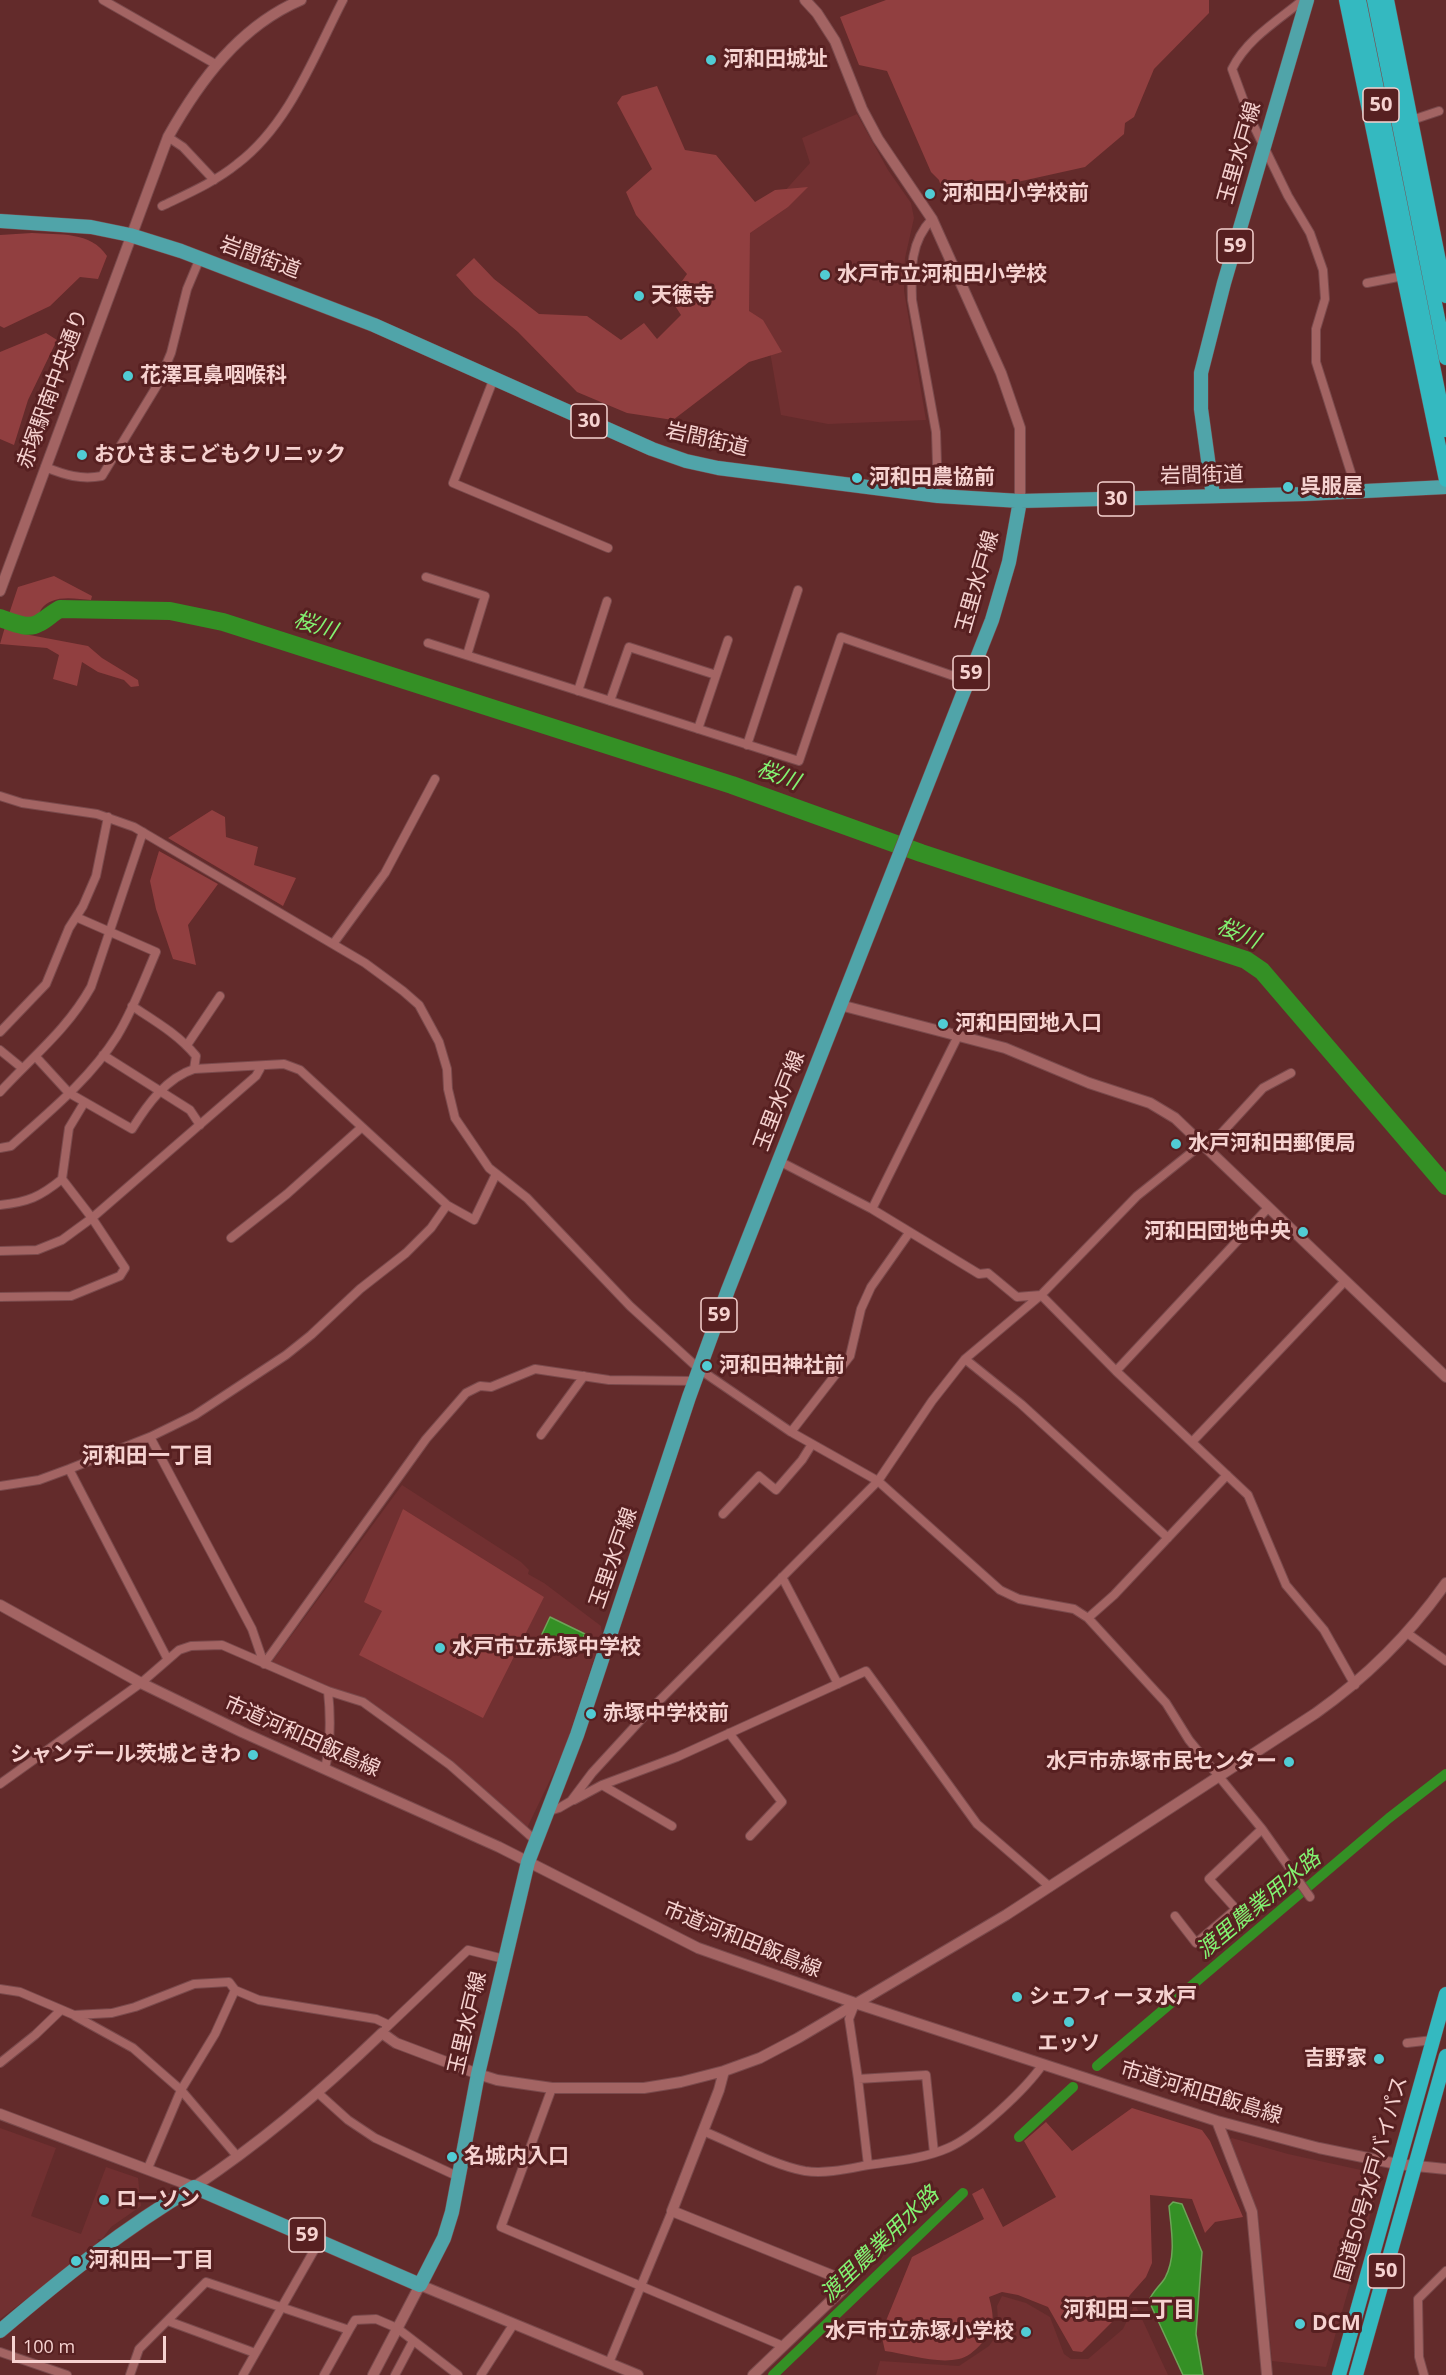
<!DOCTYPE html>
<meta charset="utf-8">
<style>
body{margin:0}
#map{position:relative;width:1446px;height:2375px;overflow:hidden;background:#632b2b;font-family:"Open Sans",sans-serif}
canvas{display:block}
.scale{position:absolute;left:12px;top:2336px;width:154px;height:27px;box-sizing:border-box;border:3px solid #f6d2d0;border-top:0;padding-left:8px;font-size:18px;line-height:21px;white-space:nowrap;color:#f6d2d0;-webkit-text-stroke:4px #572021;paint-order:stroke}
</style>
<div id="map">
<canvas width="1446" height="2375"></canvas>
<div class="scale">100 m</div>
</div>
<script>
const g = document.querySelector('canvas').getContext('2d');
g.lineJoin = 'round';
function fillPath(path, color) { g.fillStyle = color; g.fill(path, 'evenodd'); }
function trace(path, color, width, dash) { g.strokeStyle = color; g.lineWidth = width; g.lineCap = dash ? 'butt' : 'round'; g.setLineDash(dash || []); g.stroke(path); }
function label(font, color, halo, rows, align = 'center') {
  g.font = font + ' "Open Sans","Noto Sans JP",sans-serif'; g.lineWidth = 6; g.setLineDash([]); g.textBaseline = 'middle'; g.strokeStyle = halo; g.fillStyle = color; for (const [text, x, y, turn = 0] of rows) {
    g.save(); g.translate(x, y); g.rotate((+turn || 0) * Math.PI / 180); g.textAlign = isNaN(turn) ? turn : align; if (halo) g.strokeText(text, 0, 0); g.fillText(text, 0, 0); g.restore();
  }
}
fillPath(new Path2D(`
 M857,114L888,170L911,203L914,218L905,258L904,291L926,420L828,424L781,415L766,329L751,330L743,251L753,226L810,163L802,138Z
 M402,1485L521,1562L529,1570L528,1574L544,1583L601,1626L602,1634L564,1751L527,1828L462,1770L365,1698L324,1687L272,1662Z
 M0,2128L56,2148L31,2216L81,2234L106,2167L138,2178L141,2206L111,2227L102,2239H97L99,2240L91,2251L77,2257L65,2270L0,2319Z
 M1232,2138L1288,2154L1370,2172L1379,2184L1326,2367L1272,2361L1258,2213L1229,2140Z
 M1002,2296L1026,2303L1050,2317L1064,2354L1071,2359H1088L1123,2329L1135,2304L1168,2375H876L880,2361L959,2366L989,2346L996,2336L998,2321L997,2306Z`), '#713031');
fillPath(new Path2D(`
 M886,0H1209V13L1154,69L1134,117L1125,123L1124,134L1085,167L954,196L942,190L939,180L931,172L887,71L859,65L840,17Z
 M657,86L685,150L716,155L755,202L775,190L808,187L788,207L750,233L749,311L763,320L782,352L749,362L673,420L627,413L577,392L518,332L474,295L456,275L474,258L494,279L539,314L587,316L621,340L644,323L657,339L681,315L670,298L687,274L636,215L626,192L652,169L617,103L622,96Z
 M32,233C59,235 91,231 107,256L98,279L80,277L50,306L4,328L0,326V235Z
 M46,333L57,340L28,400L14,445L0,439V352Z
 M54,576L92,596L91,600C79,599 63,596 52,601C29,610 51,629 9,614L18,587Z
 M5,627L19,633L88,646L102,658L138,680L139,686L131,687L124,680L98,672L82,662L77,686L53,679L59,655L47,648L0,644Z
 M212,810L225,817L226,837L258,847L254,865L296,878L283,906L168,838Z
 M159,851L218,884L188,925L196,965L173,959L156,909L150,881Z
 M403,1509L544,1597L483,1718L359,1655L382,1611L364,1602Z
 M1132,2108L1202,2130L1210,2141L1243,2217L1215,2222L1205,2233L1192,2199L1150,2195L1152,2263L1146,2277L1130,2295L1112,2322L1082,2352L1073,2351L1048,2307L1018,2295L1002,2292L989,2297C994,2316 996,2329 981,2344C976,2350 966,2358 959,2359C936,2364 907,2354 885,2351L881,2333L912,2257L984,2219L972,2194L983,2188L1003,2227L1056,2197L1024,2141L1046,2122L1072,2151Z`), '#913f40');
const water = new Path2D(`
 M550,1617L585,1634L576,1651L542,1634Z
 M1173,2202L1182,2204L1202,2252L1196,2334L1203,2375H1183L1149,2301C1152,2292 1160,2286 1165,2278C1177,2256 1171,2229 1169,2206Z`);
fillPath(water, '#349025');
trace(water, '#6ea458', 1.5);
trace(new Path2D(`
 M1097,2066L1389,1818L1446,1774
 M1019,2137L1073,2087
 M773,2375L963,2193`), '#349025', 10);
trace(new Path2D(`
 M0,618C12,622 28,630 39,623C47,619 52,613 60,609L170,611L223,622L732,785L921,853L1246,960L1262,971L1446,1186`), '#349025', 18);
const minor = new Path2D(`
 M103,0L217,65
 M1303,0C1277,21 1247,39 1232,69L1250,118L1288,196L1310,233L1323,270L1325,299L1316,329V362L1357,492
 M1412,120L1439,111
 M168,137L183,147L214,180
 M162,206C187,194 215,182 237,164C289,125 314,56 343,0
 M932,219C910,242 911,269 912,300L936,432L938,496
 M1367,283L1403,276
 M494,378L453,483L608,548
 M45,467C65,475 81,480 102,476L158,384L171,353L187,289L200,258
 M426,577L485,596L467,655
 M428,643L799,761L841,637L968,681
 M578,691L607,601
 M610,701L629,647L716,675
 M698,729L728,640
 M747,745L798,590
 M0,796L22,803L97,814L134,827L365,963L403,991L419,1005L439,1042L447,1069L448,1089L455,1118L489,1168L527,1198L630,1306L699,1369L791,1432L878,1481L1000,1590L1019,1599L1074,1609L1088,1618L1166,1703L1189,1740L1262,1829L1310,1897
 M333,944L385,873L435,779
 M132,1006C155,1021 179,1035 196,1056L194,1069
 M0,1032L46,984L69,928L83,906L96,876L108,817
 M187,1045L220,996
 M0,1050L22,1068
 M103,1055L190,1110L200,1125
 M36,1057L69,1093L132,1129C147,1105 166,1078 194,1069L284,1064L300,1070L362,1127
 M0,1092C32,1057 67,1030 91,987L143,832
 M0,1148L11,1146C48,1113 90,1079 117,1036C133,1010 144,980 156,952L76,917
 M1207,1149L1263,1088L1291,1073
 M779,1161L872,1209L979,1274L988,1273L1017,1297L1041,1295L1116,1371L1248,1495L1286,1585L1324,1630L1355,1685
 M0,1205C28,1202 40,1197 62,1179
 M872,1209L958,1036
 M231,1238L287,1194L362,1127L447,1205
 M0,1251L37,1250L62,1240L92,1218L256,1076L261,1067
 M0,1297L71,1296L120,1276L125,1268L92,1218L62,1179L69,1128L84,1103
 M965,1359L1021,1404L1168,1538
 M1116,1371L1268,1208
 M791,1432L850,1356L861,1309L871,1287L909,1233
 M541,1435L584,1376
 M150,1437L252,1629L264,1664
 M1192,1442L1345,1281
 M69,1469L167,1658
 M0,1486L39,1480L69,1469L150,1437L195,1415L286,1355L311,1335L360,1289L406,1253L431,1228L447,1205L474,1220L496,1174
 M723,1514L759,1476L776,1490L802,1460L812,1444
 M782,1577L838,1684
 M1088,1618L1114,1595L1227,1475
 M1407,1633L1446,1661
 M264,1664L426,1439L466,1393L480,1386L491,1387L535,1369L609,1380L695,1381
 M729,1733L782,1802L750,1836
 M325,1769C331,1742 331,1719 328,1691
 M0,1784L141,1683L179,1650L191,1646L222,1645L328,1691L363,1702L450,1765L535,1840
 M602,1785L677,1757L866,1671L977,1824L1050,1887
 M574,1800L602,1785L672,1826
 M546,1812L559,1808L571,1801L592,1773L648,1712L878,1481L932,1401L965,1359L1041,1295L1137,1196L1202,1144
 M1175,1916L1196,1943L1236,1909L1209,1879L1262,1829
 M0,1989L20,1992L74,2015L112,2013L135,2007L194,1984L229,1982L235,1990L259,2000L376,2019L389,2025
 M855,2004L849,2019L858,2079L868,2165
 M75,2016L133,2048L181,2090L237,2156
 M386,2028L468,1950L504,1959
 M1407,2043L1433,2040
 M0,2063L35,2035L61,2010
 M858,2079L926,2075L934,2153
 M552,2088L501,2227L783,2346
 M318,2093L348,2120L375,2138L459,2177
 M703,2131C733,2143 775,2166 805,2171C826,2174 847,2169 868,2165C895,2161 923,2159 948,2148C976,2136 1026,2089 1043,2064
 M148,2168L181,2090L215,2034L235,1990
 M168,2321L255,2353
 M0,2352L67,2375
 M609,2363L672,2211
 M130,2375L139,2349L206,2282L349,2330L355,2320L376,2319L397,2328L458,2375
 M243,2375L320,2240
 M324,2375L349,2330
 M395,2375L413,2341
 M481,2375L513,2325
 M1424,2375L1419,2357L1418,2299L1446,2271`);
const tertiary = new Path2D(`
 M805,0L817,13L835,41L862,109L878,139L932,219L1001,373L1020,428V501
 M0,591L168,137C200,80 240,26 301,0
 M840,1005L1005,1048L1089,1083L1150,1103L1175,1118L1446,1377
 M0,1605L141,1683L242,1732L499,1847L698,1948L855,2003L1217,2121L1319,2148L1397,2164L1446,2169
 M724,2071L719,2090L672,2211L831,2275L839,2280L843,2289L753,2375
 M0,2114L194,2187C262,2142 324,2089 382,2033L396,2043L478,2074L497,2080L552,2088H644L681,2082L724,2071L760,2058L798,2038L1006,1915L1316,1713C1367,1677 1410,1634 1446,1583
 M1217,2121L1252,2212L1267,2375
 M373,2375L420,2285L638,2375`);
const primary = new Path2D(`
 M0,221L91,227L130,235L181,251L374,325L652,449L686,461L718,468L938,496L1020,501L1305,494L1446,487
 M1213,496L1201,409V373L1224,283L1307,0
 M0,2331C61,2279 124,2228 194,2187L420,2285L444,2238L452,2212L478,2074L528,1862L577,1735L689,1397L728,1290L992,620L1009,562L1020,501`);
const trunk = new Path2D(`
 M1346,0L1446,480
 M1359,0L1446,430
 M1374,0L1446,358
 M1387,0L1446,296
 M1339,2375L1446,1994
 M1356,2375L1446,2056`);
trace(minor, '#7a4a4c', 10);
trace(tertiary, '#7a4a4c', 12);
trace(primary, '#7a4a4c', 15);
trace(trunk, '#7a4a4c', 15);
trace(minor, '#a36463', 8);
trace(tertiary, '#a36463', 10);
trace(primary, '#50a4a9', 14);
trace(trunk, '#34b9c0', 14);
for (const [x, y, r, color] of [
 [711,60,6,"#51ccd4"],
 [930,194,6,"#51ccd4"],
 [825,275,6,"#51ccd4"],
 [639,296,6,"#51ccd4"],
 [128,376,6,"#51ccd4"],
 [82,455,6,"#51ccd4"],
 [857,478,6,"#51ccd4"],
 [1288,487,6,"#51ccd4"],
 [943,1024,6,"#51ccd4"],
 [1176,1144,6,"#51ccd4"],
 [1303,1232,6,"#51ccd4"],
 [707,1366,6,"#51ccd4"],
 [440,1648,6,"#51ccd4"],
 [591,1714,6,"#51ccd4"],
 [253,1755,6,"#51ccd4"],
 [1289,1762,6,"#51ccd4"],
 [1017,1997,6,"#51ccd4"],
 [1069,2022,6,"#51ccd4"],
 [1379,2059,6,"#51ccd4"],
 [452,2157,6,"#51ccd4"],
 [104,2200,6,"#51ccd4"],
 [76,2261,6,"#51ccd4"],
 [1300,2324,6,"#51ccd4"],
 [1026,2332,6,"#51ccd4"]
]) { const dot = new Path2D(); dot.arc(x, y, r, 0, 2 * Math.PI); g.fillStyle = color; g.fill(dot); trace(dot, '#572021', 2); }
for (const [x, y, w] of [
 [1381,105,36],
 [1235,246,36],
 [589,421,36],
 [1116,499,36],
 [971,673,36],
 [719,1315,36],
 [307,2235,36],
 [1386,2271,36]
]) { const box = new Path2D(); box.roundRect(x - w / 2, y - 17, w, 34, 4.5); g.fillStyle = '#572021'; g.fill(box); trace(box, '#f6d2d0', 1.5); }
label('bold 20px', '#f6d2d0', null, [
 ["50",1381,105],
 ["59",1235,246],
 ["30",589,421],
 ["30",1116,499],
 ["59",971,673],
 ["59",719,1315],
 ["59",307,2235],
 ["50",1386,2271]
]);
label('bold 21px', '#f6d2d0', '#572021', [
 ["河和田城址",723,60],
 ["河和田小学校前",942,194],
 ["水戸市立河和田小学校",837,275],
 ["天徳寺",651,296],
 ["花澤耳鼻咽喉科",140,376],
 ["おひさまこどもクリニック",94,455],
 ["河和田農協前",869,478],
 ["呉服屋",1300,487],
 ["河和田団地入口",955,1024],
 ["水戸河和田郵便局",1188,1144],
 ["河和田団地中央",1291,1232,"right"],
 ["河和田神社前",719,1366],
 ["水戸市立赤塚中学校",452,1648],
 ["赤塚中学校前",603,1714],
 ["シャンデール茨城ときわ",241,1755,"right"],
 ["水戸市赤塚市民センター",1277,1762,"right"],
 ["シェフィーヌ水戸",1029,1997],
 ["エッソ",1069,2044,"center"],
 ["吉野家",1367,2059,"right"],
 ["名城内入口",464,2157],
 ["ローソン",116,2200],
 ["河和田一丁目",88,2261],
 ["DCM",1312,2324],
 ["水戸市立赤塚小学校",1014,2332,"right"]
], 'left');
label('21px', '#f6d2d0', '#572021', [
 ["玉里水戸線",1240,153,-74],
 ["岩間街道",260,258,20],
 ["赤塚駅南中央通り",53,389,-70],
 ["岩間街道",707,440,13],
 ["岩間街道",1202,476,-1],
 ["玉里水戸線",978,582,-74],
 ["玉里水戸線",780,1101,-69],
 ["玉里水戸線",614,1558,-71],
 ["市道河和田飯島線",302,1737,24],
 ["市道河和田飯島線",742,1940,22],
 ["玉里水戸線",468,2023,-77],
 ["市道河和田飯島線",1201,2093,17],
 ["国道50号水戸バイパス",1372,2179,-74]
]);
label('italic 22px', '#83f271', '#572021', [
 ["桜川",315,626,18],
 ["桜川",778,776,20],
 ["桜川",1238,934,23],
 ["渡里農業用水路",1259,1905,-40],
 ["渡里農業用水路",880,2245,-44]
]);
label('bold 22px', '#f6d2d0', '#572021', [
 ["河和田一丁目",148,1457],
 ["河和田二丁目",1129,2311]
]);
</script>
